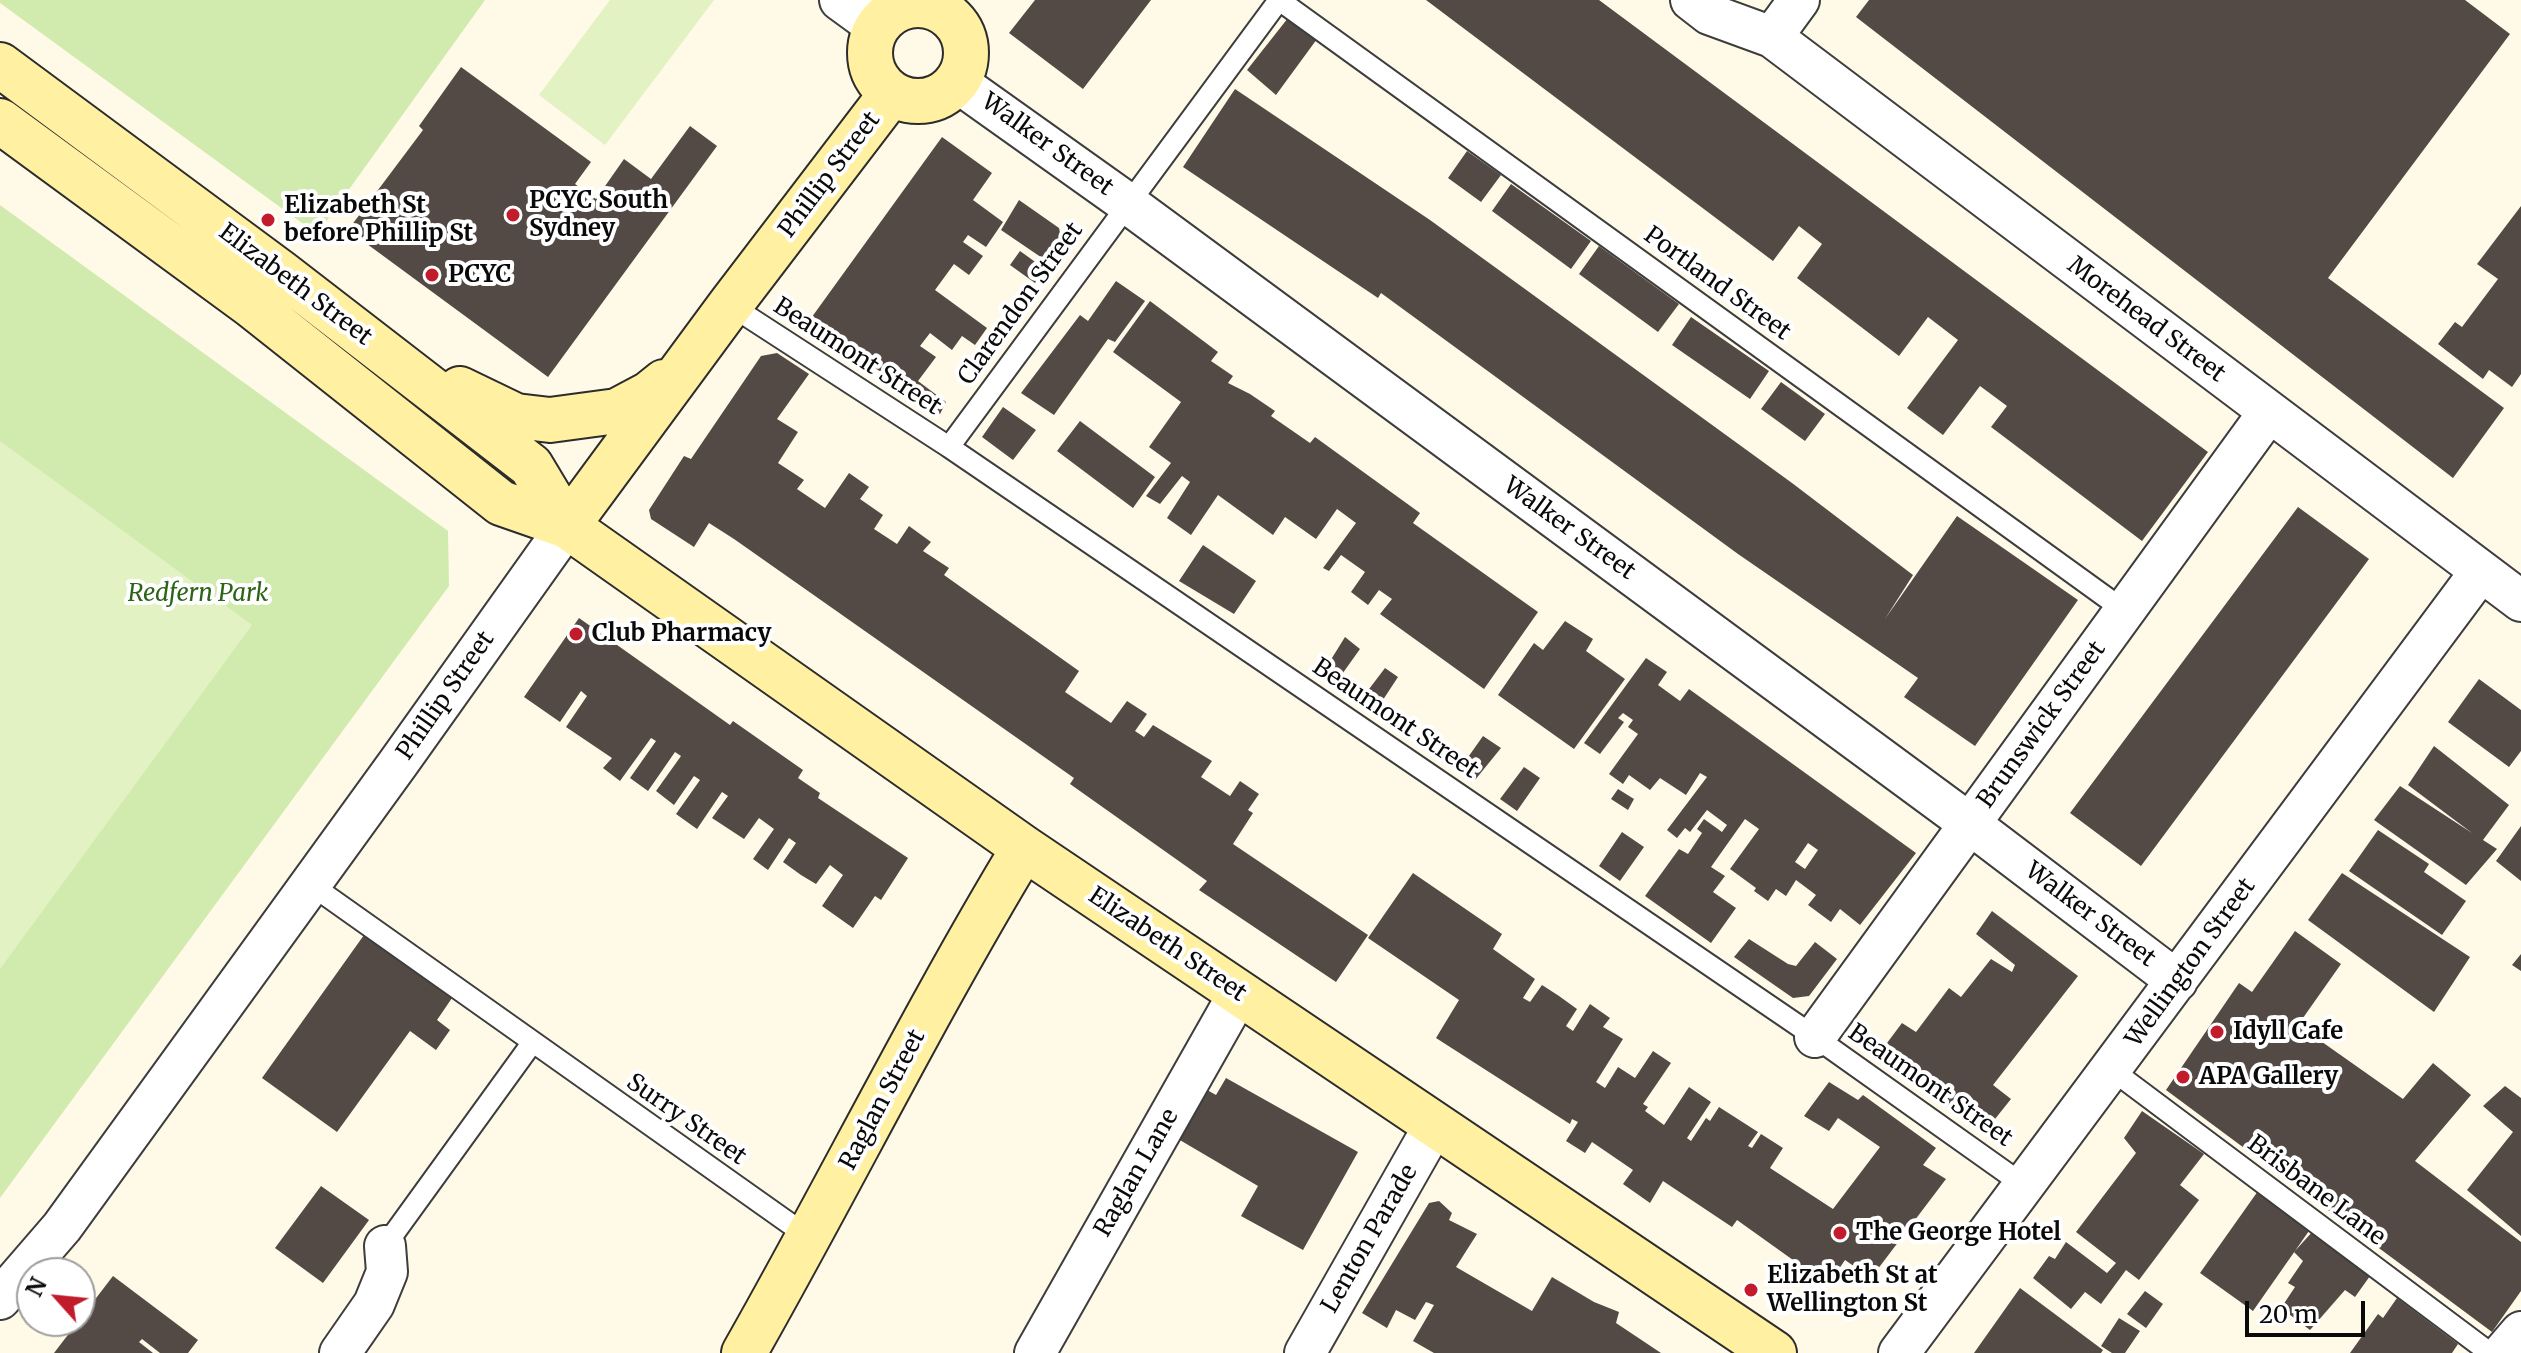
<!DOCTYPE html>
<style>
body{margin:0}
#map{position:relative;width:2521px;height:1353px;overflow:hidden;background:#fff9e7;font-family:Merriweather,serif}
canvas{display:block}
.north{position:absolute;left:16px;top:1257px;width:80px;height:80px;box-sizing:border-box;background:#fff;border:2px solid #9d9d9d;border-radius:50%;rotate:297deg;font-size:22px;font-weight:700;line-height:32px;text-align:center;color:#0a0a0a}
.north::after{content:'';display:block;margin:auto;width:28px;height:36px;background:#c11b2c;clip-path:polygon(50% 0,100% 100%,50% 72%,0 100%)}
.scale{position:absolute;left:2245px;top:1301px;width:120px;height:36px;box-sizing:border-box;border:4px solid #0a0a0a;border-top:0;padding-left:10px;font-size:24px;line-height:28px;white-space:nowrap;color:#0a0a0a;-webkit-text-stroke:6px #fff;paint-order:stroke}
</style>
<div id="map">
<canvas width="2521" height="1353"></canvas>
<div class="north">N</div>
<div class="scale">20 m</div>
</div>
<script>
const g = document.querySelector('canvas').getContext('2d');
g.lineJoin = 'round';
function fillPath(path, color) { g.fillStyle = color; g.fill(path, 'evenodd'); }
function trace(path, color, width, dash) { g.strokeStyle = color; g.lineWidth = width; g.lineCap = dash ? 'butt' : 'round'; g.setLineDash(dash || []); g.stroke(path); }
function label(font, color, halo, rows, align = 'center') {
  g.font = font + ' Merriweather,serif'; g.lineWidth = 8; g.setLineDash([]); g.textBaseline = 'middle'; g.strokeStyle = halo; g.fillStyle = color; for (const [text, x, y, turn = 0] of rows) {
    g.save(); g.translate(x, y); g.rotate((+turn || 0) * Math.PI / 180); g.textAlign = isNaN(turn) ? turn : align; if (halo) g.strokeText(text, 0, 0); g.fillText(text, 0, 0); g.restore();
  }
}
fillPath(new Path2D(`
 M0,0H485L317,234L0,3Z
 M0,205L448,531L449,586L0,1198Z`), '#d1ebaf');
fillPath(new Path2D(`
 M610,0H714L605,145L539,95Z
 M0,441L252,625L0,969Z`), '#e3f2c2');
fillPath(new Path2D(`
 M1035,0H1151L1083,89L1009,33Z
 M1426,0H1599L2208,452L2142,541L1991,427L2007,406L1980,386L1943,435L1907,408L1958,340L1928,317L1899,356L1797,278L1822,244L1799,226L1773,261Z
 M1869,0H2465L2510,34L2328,278L2504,408L2453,478L1856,17Z
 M1288,18L1317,39L1276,95L1247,70Z
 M461,67L591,162L575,184L596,199L624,159L651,179L690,126L717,146L548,377L348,230L423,130L419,126Z
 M1235,89L1430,220L1792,483L1913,575L1885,619L1957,516L2078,600L1975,746L1904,697L1918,678L1738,554L1381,293L1378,298L1183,167Z
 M942,137L992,173L973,200L1003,222L986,247L968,235L963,242L983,256L969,275L954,264L935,290L987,328L975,345L962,336L952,350L930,333L920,346L936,357L918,381L946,402L940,414L809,321Z
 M1467,151L1501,175L1481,202L1448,178Z
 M1511,184L1591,241L1571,269L1492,211Z
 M1019,200L1059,228L1063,247L1051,264L1001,230Z
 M2521,206V374L2512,387L2489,370L2483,379L2438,344L2455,322L2462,327L2498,279L2477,264Z
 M1599,246L1679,304L1658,332L1579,274Z
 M1020,251L1045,269L1035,283L1010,265Z
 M1116,281L1145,301L1115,342L1108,339L1054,415L1021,393L1080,315L1088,321Z
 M1150,301L1218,352L1211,361L1233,376L1228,383L1250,394L1275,411L1271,416L1310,443L1315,437L1420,513L1413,523L1538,612L1484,689L1380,614L1392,599L1379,590L1368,605L1351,592L1365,572L1341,555L1329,571L1323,568L1356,523L1337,509L1316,539L1285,517L1273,535L1218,495L1191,535L1167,518L1190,482L1182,476L1160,504L1146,496L1171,463L1149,447L1181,402L1113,352Z
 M1691,317L1769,371L1750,399L1672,345Z
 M777,353L809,374L777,419L798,432L778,463L804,480L797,489L825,508L849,473L869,487L860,499L883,515L874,529L897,544L909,526L931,542L923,551L949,568L944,575L1079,671L1065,692L1111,723L1127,701L1147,714L1135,731L1144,737L1153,725L1212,761L1201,777L1230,796L1240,781L1259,794L1248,810L1253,813L1233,844L1368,935L1336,982L1199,890L1207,881L1070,784L1074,778L734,539L709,523L694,547L651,519L649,510L684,456L691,459L761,356Z
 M1781,382L1825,414L1805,441L1761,409Z
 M1003,407L1036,430L1013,460L982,437Z
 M1080,421L1155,477L1133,508L1057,451Z
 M2298,507L2369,559L2141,866L2070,813Z
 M1203,545L1256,581L1234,614L1179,581Z
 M579,618L730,725L733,721L803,770L798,778L820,793L818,798L908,858L881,900L875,896L853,928L822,906L843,875L830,865L816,884L801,875L783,862L796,843L789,838L768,870L753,859L774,829L759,818L744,839L712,818L728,796L722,792L697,829L676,814L700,780L694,776L674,805L656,791L681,756L675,752L648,791L630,778L656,741L651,738L620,781L603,768L612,758L566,727L587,696L581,691L560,722L524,697Z
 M1565,621L1593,639L1586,651L1625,679L1574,749L1498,695L1534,643L1543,650Z
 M1345,637L1360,649L1335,684L1322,674Z
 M1646,658L1667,672L1658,685L1680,701L1689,689L1916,853L1860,925L1840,909L1831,922L1808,905L1816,895L1796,880L1786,896L1776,889L1768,901L1754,891L1756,888L1730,869L1759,829L1745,819L1711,867L1725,876L1713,892L1736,908L1711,943L1645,896L1679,849L1688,854L1702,833L1697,829L1704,819L1722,832L1727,825L1707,810L1690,832L1685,828L1677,838L1667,830L1707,777L1700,773L1686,795L1660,778L1650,790L1629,775L1623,784L1609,774L1638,734L1628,727L1633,720L1623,713L1618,718L1624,722L1600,754L1584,743ZM1808,843L1818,850L1805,869L1795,862Z
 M1385,668L1398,677L1375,712L1360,701Z
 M2479,679L2521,710V751L2509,767L2448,722Z
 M1483,736L1501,748L1475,780L1459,770Z
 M2434,746L2509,805L2483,840L2497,849L2466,885L2374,820L2400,786L2472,833L2408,785Z
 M1524,767L1540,778L1517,811L1500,799Z
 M1618,789L1634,799L1628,810L1611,799Z
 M2521,826V881L2496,861Z
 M2378,830L2429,864L2424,872L2466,901L2442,935L2349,871Z
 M1622,832L1644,847L1620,881L1599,866Z
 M1413,873L1502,934L1493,949L1535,979L1523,998L1530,1002L1542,985L1559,996L1577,1009L1566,1026L1573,1031L1590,1004L1610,1018L1603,1027L1623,1039L1596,1082L1605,1088L1618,1067L1635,1078L1653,1051L1671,1063L1643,1104L1648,1107L1645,1111L1664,1125L1689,1087L1711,1102L1687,1138L1691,1141L1706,1118L1710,1121L1719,1107L1758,1132L1748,1146L1752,1148L1761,1134L1783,1148L1770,1168L1833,1209L1880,1147L1838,1118L1829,1131L1804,1116L1829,1082L1858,1100L1863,1095L1936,1148L1923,1165L1946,1179L1871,1278L1845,1260L1828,1285L1737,1220L1732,1227L1663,1181L1650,1203L1623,1184L1633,1170L1592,1142L1585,1153L1566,1141L1578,1122L1572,1119L1570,1124L1436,1038L1459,1000L1368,938Z
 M2342,873L2470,957L2434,1012L2308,920Z
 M1992,911L2078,976L1993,1085L2011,1099L1983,1134L1878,1055L1902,1023L1916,1032L1949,988L1961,997L1991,959L2012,972L2015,965L1976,934Z
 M2295,931L2341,964L2298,1025L2403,1099L2433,1063L2471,1095L2415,1161L2521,1242V1291L2492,1332L2166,1090L2239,983L2252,992Z
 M364,935L452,998L437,1020L450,1030L436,1050L410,1031L337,1132L262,1078Z
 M1749,939L1788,964L1796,966L1815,942L1837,959L1809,996L1793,998L1734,957Z
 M2521,954V971L2512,965Z
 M1226,1078L1358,1152L1303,1250L1241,1216L1258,1186L1173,1136L1200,1086L1216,1095Z
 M2505,1086L2521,1098V1236L2467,1190L2513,1132L2483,1106Z
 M2142,1111L2204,1154L2180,1185L2199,1200L2139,1280L2126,1270L2101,1304L2085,1292L2071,1309L2033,1278L2049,1256L2055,1259L2066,1242L2107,1273L2116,1263L2076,1232L2136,1153L2124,1138Z
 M321,1186L369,1220L323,1283L275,1248Z
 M2258,1191L2311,1228L2253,1311L2200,1273Z
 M1439,1201L1452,1213L1449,1220L1477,1234L1456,1267L1532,1311L1552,1277L1594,1302L1619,1312L1616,1323L1661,1353H1434L1413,1341L1434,1305L1426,1302L1415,1320L1396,1310L1387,1328L1362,1313L1429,1203Z
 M2314,1230L2370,1276L2355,1297L2345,1290L2310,1330L2281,1308L2295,1287L2288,1283L2303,1261L2294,1252Z
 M113,1276L198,1340L188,1353H160L142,1339L139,1342L153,1353H54Z
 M2020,1288L2103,1350L2101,1353H1974Z
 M2145,1291L2163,1304L2146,1328L2127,1314Z
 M2397,1298L2458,1344L2452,1353H2350L2378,1314L2383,1318Z
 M2119,1318L2140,1331L2125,1353H2112L2101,1346Z`), '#534a46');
const lane = new Path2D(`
 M730,305L949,447L1815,1037L2025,1186
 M949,447L1279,0L2125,611
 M310,884L810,1238
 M2112,1070L2490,1353
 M385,1246L532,1043`);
const street = new Path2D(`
 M840,0L877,27
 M1691,0L1709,14L1772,37L2521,601
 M1772,37L1799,0
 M957,82L1127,203L1970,824L2177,981
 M1815,1037L2269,412
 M0,1299L62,1227L399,762L567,526
 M340,1353L374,1304L387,1272L385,1246
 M1035,1353L1239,993
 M1305,1353L1434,1126
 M1899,1353L2481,571
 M2503,1353L2521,1332`);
const secondary = new Path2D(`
 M870 53a48 48 0 1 1 96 0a48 48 0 1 1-96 0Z
 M0,65L281,273L531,466L567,526
 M0,121L251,305L501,503L567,526L1024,848L1774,1353
 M460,389L516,416L550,420L617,411L649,394L664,382
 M567,526L730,305L891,94
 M744,1353C839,1186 924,1013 1024,848`);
trace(lane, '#3d3d3d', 24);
trace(street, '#3d3d3d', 44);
trace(secondary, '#2c2c2c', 48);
trace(lane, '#fff', 20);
trace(street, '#fff', 40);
trace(secondary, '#fff0a2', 44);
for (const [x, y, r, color] of [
 [513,215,8,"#c11b2c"],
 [268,220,8,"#c11b2c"],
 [432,275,8,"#c11b2c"],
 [576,634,8,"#c11b2c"],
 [2217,1032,8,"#c11b2c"],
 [2183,1077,8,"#c11b2c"],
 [1840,1233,8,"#c11b2c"],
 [1751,1290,8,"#c11b2c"]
]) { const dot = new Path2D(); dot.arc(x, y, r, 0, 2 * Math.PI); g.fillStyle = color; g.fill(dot); trace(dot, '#fff', 3); }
label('24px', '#0a0a0a', '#fff', [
 ["Walker Street",1047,145,36],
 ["Phillip Street",830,175,-53],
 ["Portland Street",1717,284,36],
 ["Elizabeth Street",295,285,37],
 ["Clarendon Street",1021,304,-54],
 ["Morehead Street",2146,320,37],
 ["Beaumont Street",857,357,33],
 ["Walker Street",1569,529,36],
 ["Phillip Street",446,696,-55],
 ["Beaumont Street",1395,719,34],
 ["Brunswick Street",2042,725,-54],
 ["Walker Street",2090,915,37],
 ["Elizabeth Street",1167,945,34],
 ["Wellington Street",2191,963,-54],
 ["Beaumont Street",1930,1086,35],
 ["Raglan Street",883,1100,-62],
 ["Surry Street",686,1120,35],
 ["Raglan Lane",1137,1173,-60],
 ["Brisbane Lane",2316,1191,37],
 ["Lenton Parade",1370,1239,-60]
]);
label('bold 24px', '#0a0a0a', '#fff', [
 ["PCYC South",529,201],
 ["Sydney",529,229],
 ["Elizabeth St",284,206],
 ["before Phillip St",284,234],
 ["PCYC",448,275],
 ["Club Pharmacy",592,634],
 ["Idyll Cafe",2233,1032],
 ["APA Gallery",2199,1077],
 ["The George Hotel",1856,1233],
 ["Elizabeth St at",1767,1276],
 ["Wellington St",1767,1304]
], 'left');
label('italic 24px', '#2c6418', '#fff', [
 ["Redfern Park",198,594]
]);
</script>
